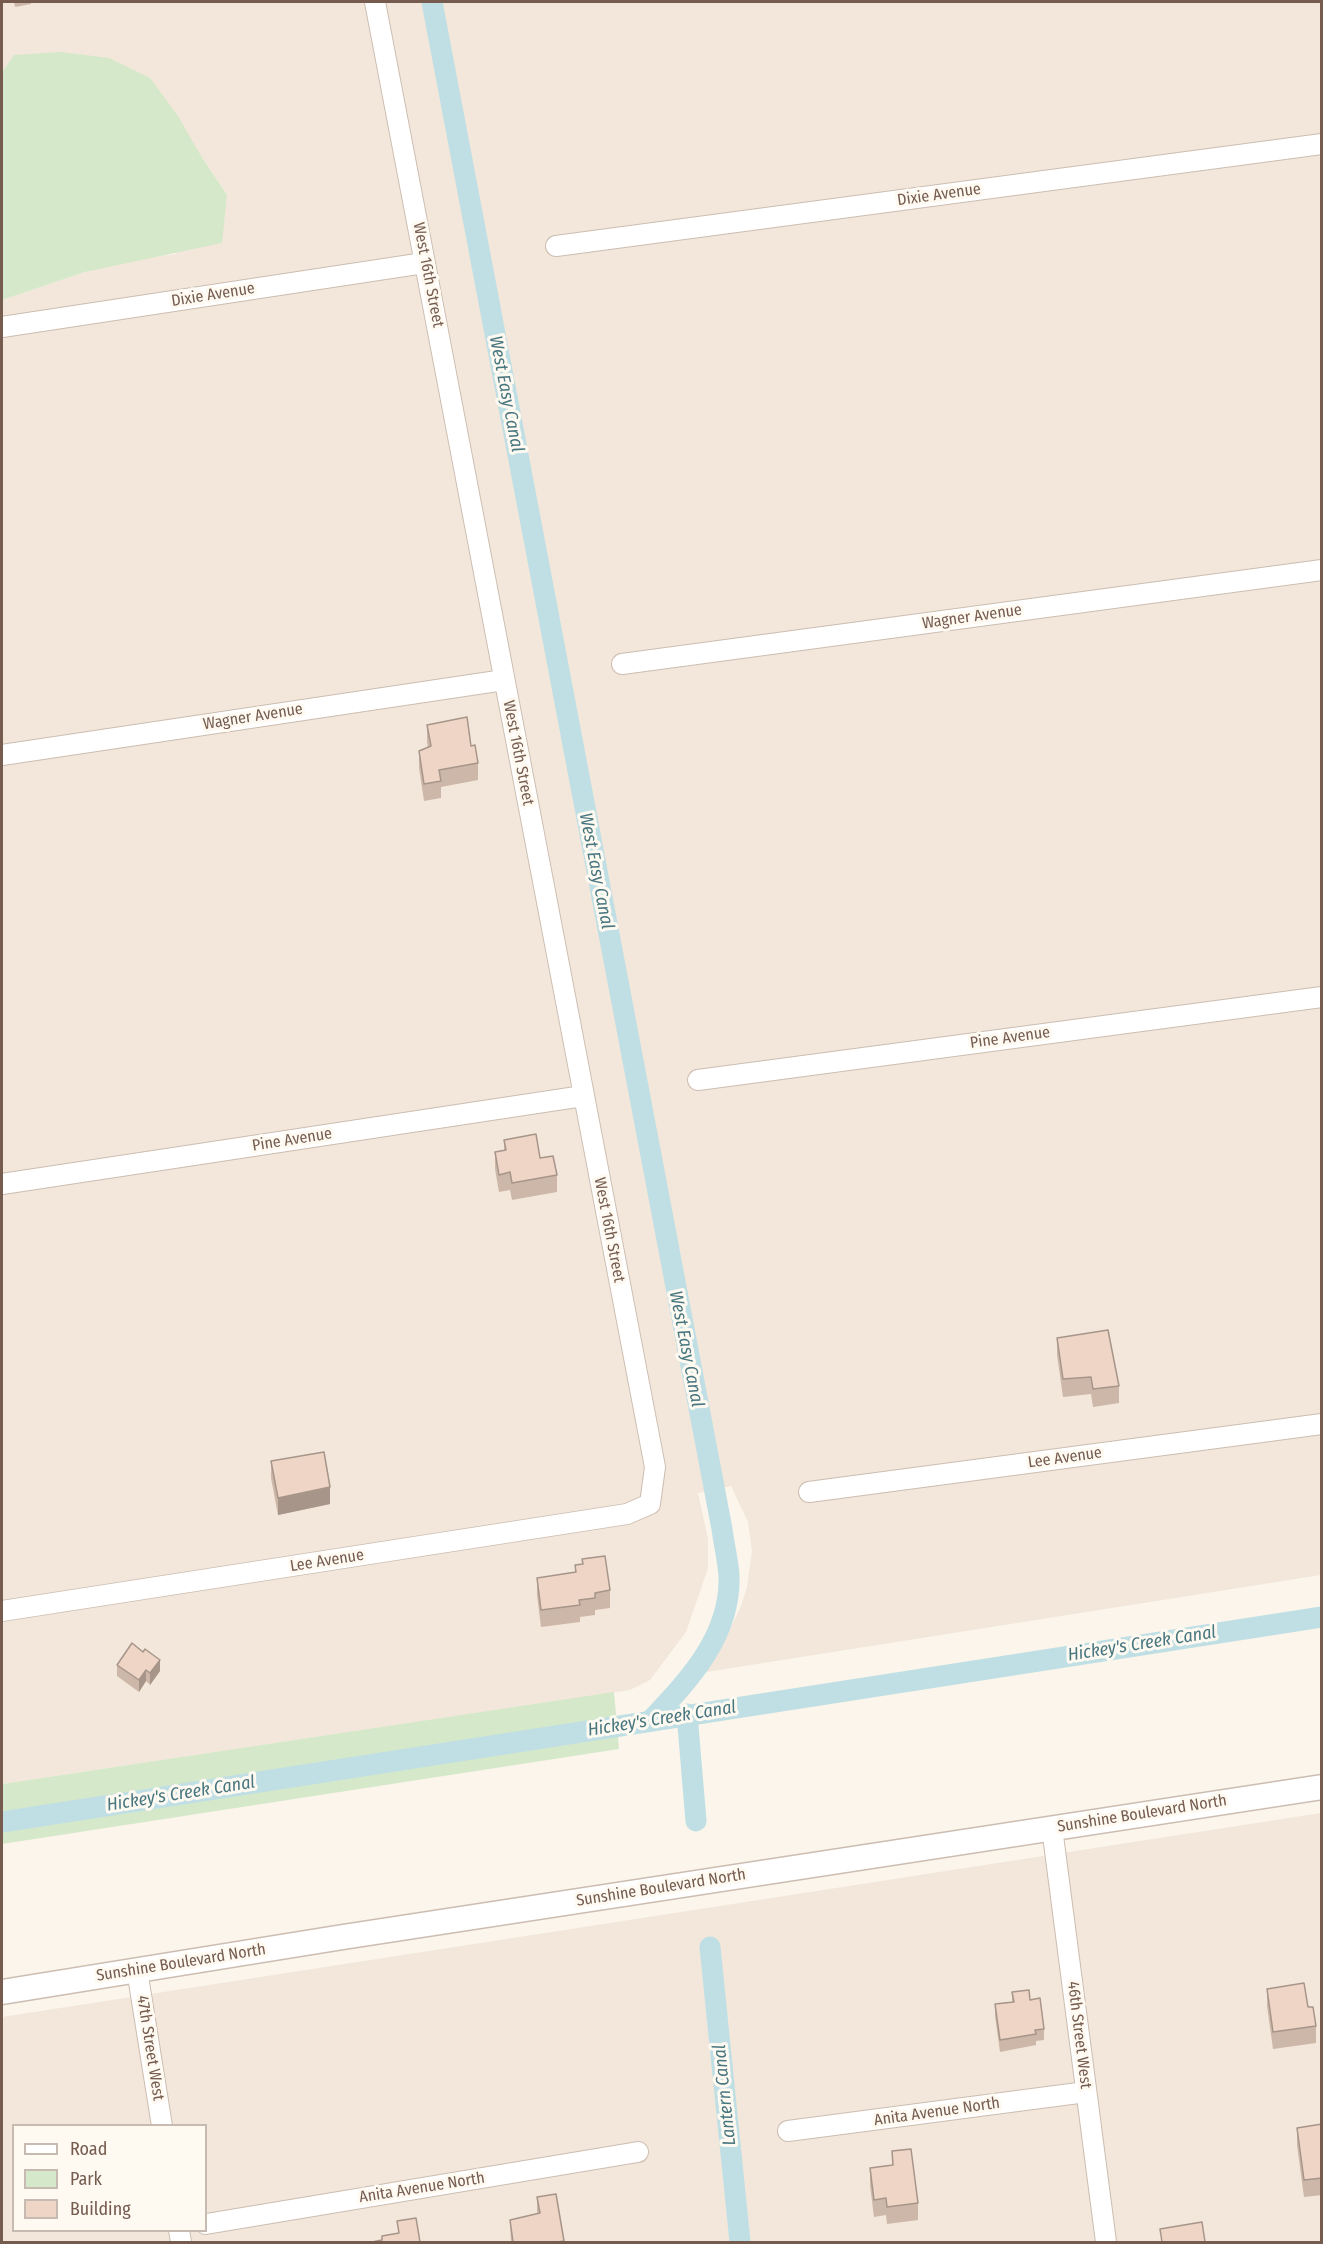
<!DOCTYPE html>
<style>
body{margin:0}
#map{position:relative;width:1323px;height:2244px;overflow:hidden;background:#fbf5eb;font-family:"Fira Sans Condensed",sans-serif}
canvas{display:block}
.frame{position:absolute;inset:0;border:3px solid #755c4f;pointer-events:none}
.legend{position:absolute;left:12px;top:2124px;width:195px;height:108px;box-sizing:border-box;background:#fef9f1;border:2px solid #c7bab0;margin:0;padding:8px 10px;list-style:none;font-size:18px;color:#755c4f}
.legend li{display:flex;align-items:center;gap:12px;height:30px}
.legend b{width:30px;border:2px solid #c7bab0}
</style>
<div id="map">
<canvas width="1323" height="2244"></canvas>
<div class="frame"></div>
<ul class="legend">
<li><b style="height:8px;background:#fff"></b>Road</li>
<li><b style="height:16px;background:#d6e8ca"></b>Park</li>
<li><b style="height:16px;background:#eed5c5"></b>Building</li>
</ul>
</div>
<script>
const g = document.querySelector('canvas').getContext('2d');
g.lineJoin = 'round';
function fillPath(path, color) { g.fillStyle = color; g.fill(path, 'evenodd'); }
function trace(path, color, width, dash) { g.strokeStyle = color; g.lineWidth = width; g.lineCap = dash ? 'butt' : 'round'; g.setLineDash(dash || []); g.stroke(path); }
function label(font, color, halo, rows, align = 'center') {
  g.font = font + ' "Fira Sans Condensed",sans-serif'; g.lineWidth = 6; g.setLineDash([]); g.textBaseline = 'middle'; g.strokeStyle = halo; g.fillStyle = color; for (const [text, x, y, turn = 0] of rows) {
    g.save(); g.translate(x, y); g.rotate((+turn || 0) * Math.PI / 180); g.textAlign = isNaN(turn) ? turn : align; if (halo) g.strokeText(text, 0, 0); g.fillText(text, 0, 0); g.restore();
  }
}
fillPath(new Path2D(`
 M2,2H1321V1575L706,1672V1668L718,1652L740,1609L747,1587L752,1551L748,1522L731,1486L698,1493L708,1539V1568L686,1632L650,1680L630,1690L2,1784V300L85,272L131,260L176,254L227,195L201,156L14,55L2,72Z
 M1321,1813V2242H2V2017ZM14,2126H206V2230H14Z`), '#f2e7da');
fillPath(new Path2D(`
 M61,52L109,58L150,78L178,116L201,156L227,195L222,243L85,272L2,300V72L14,55Z
 M614,1692L619,1749L2,1844V1784Z`), '#d6e8ca');
trace(new Path2D(`
 M432,2L722,1529C724,1545 728,1560 729,1576C731,1635 690,1679 652,1719
 M687,1714L696,1821
 M2,1822L1322,1617
 M710,1947L740,2242`), '#c0dfe4', 21);
const minor = new Path2D(`
 M556,246L1322,144
 M2,327L424,263
 M622,664L1322,570
 M2,755L504,680
 M698,1080L1322,997
 M2,1184L583,1096
 M809,1492L1322,1424
 M2,1611L627,1514L650,1504L655,1467L375,2
 M1052,1828L1106,2242
 M137,1970L162,2126
 M788,2131L1086,2092
 M206,2224L638,2152
 M179,2230L181,2242`);
const tertiary = new Path2D(`
 M2,1992L343,1937L1322,1787`);
trace(minor, '#cdbdb1', 22);
trace(tertiary, '#cdbdb1', 27);
trace(minor, '#fff', 20);
trace(tertiary, '#fff', 24);
fillPath(new Path2D(`
 M14,2H31V4L15,7Z
 M427,725L471,746L478,763V780L441,787V798L424,801L419,768V751L428,748L427,742Z
 M504,1140L540,1158L557,1175V1192L512,1200L510,1190L499,1192L495,1169V1152L504,1151Z
 M1057,1338L1119,1386V1403L1093,1407L1091,1394L1063,1397L1057,1355Z
 M271,1461L330,1504L278,1515L271,1478Z
 M582,1559L610,1590V1608L595,1610V1615L580,1617V1622L541,1627L537,1595V1578L575,1572V1565L582,1564Z
 M117,1665L160,1671L150,1685L146,1681L139,1692L117,1676Z
 M1267,1989L1308,2007L1316,2026V2043L1273,2049L1267,2006Z
 M1012,1992L1030,2000L1044,2029V2040L1036,2041V2045L1000,2052L995,2016V2004L1012,2002Z
 M1322,2124V2195L1304,2197L1297,2145V2128Z
 M892,2151L918,2203V2220L887,2224L886,2215L874,2217L870,2185V2168L892,2165Z
 M556,2194L564,2242H511L510,2220L537,2214V2197Z`), '#cdb7a9');
fillPath(new Path2D(`
 M330,1487V1504L278,1515V1498Z
 M160,1660V1671L150,1685V1673Z
 M146,1670V1681L139,1692V1680Z`), '#a7958a');
const building = new Path2D(`
 M467,717L471,746L475,745L478,763L439,770L441,781L424,784L419,751L431,746L427,725Z
 M536,1134L540,1158L553,1156L557,1175L512,1183L510,1172L499,1175L495,1152L506,1150L504,1140Z
 M1108,1330L1119,1386L1093,1389L1091,1377L1063,1379L1057,1338Z
 M324,1452L330,1487L278,1498L271,1461Z
 M605,1556L610,1590L595,1593V1598L579,1600L580,1605L541,1610L537,1578L576,1572L575,1565L583,1564L582,1559Z
 M132,1643L143,1652L145,1649L160,1660L150,1673L146,1670L139,1680L117,1665Z
 M1304,1983L1308,2007H1313L1316,2026L1273,2032L1267,1989Z
 M1029,1990L1030,2000L1040,1998L1044,2029L1035,2030L1036,2034L1000,2040L995,2004L1014,2002L1012,1992Z
 M1322,2124V2178L1304,2180L1297,2128Z
 M911,2149L918,2203L887,2207L886,2198L874,2200L870,2168L893,2165L892,2151Z
 M556,2194L564,2241L557,2242H513L510,2220L540,2213L537,2197Z
 M416,2218L420,2242H372L382,2240V2236L399,2233L397,2221Z
 M1202,2222L1205,2242H1162L1160,2229Z`);
fillPath(building, '#eed5c5');
trace(building, '#a7958a', 1.5);
label('16px', '#755c4f', '#fef9f1', [
 ["Dixie Avenue",939,195,-8],
 ["West 16th Street",428,275,79],
 ["Dixie Avenue",213,295,-9],
 ["Wagner Avenue",972,617,-8],
 ["Wagner Avenue",253,717,-9],
 ["West 16th Street",518,753,79],
 ["Pine Avenue",1010,1038,-8],
 ["Pine Avenue",292,1140,-9],
 ["West 16th Street",609,1230,79],
 ["Lee Avenue",1065,1458,-8],
 ["Lee Avenue",327,1561,-9],
 ["Sunshine Boulevard North",1142,1814,-9],
 ["Sunshine Boulevard North",661,1888,-9],
 ["Sunshine Boulevard North",181,1963,-9],
 ["46th Street West",1079,2035,83],
 ["47th Street West",150,2048,81],
 ["Anita Avenue North",937,2112,-8],
 ["Anita Avenue North",422,2188,-9]
]);
label('italic 18px', '#47767f', '#fef9f1', [
 ["West Easy Canal",506,394,79],
 ["West Easy Canal",596,871,79],
 ["West Easy Canal",686,1349,79],
 ["Hickey's Creek Canal",1142,1644,-9],
 ["Hickey's Creek Canal",662,1719,-9],
 ["Hickey's Creek Canal",181,1794,-9],
 ["Lantern Canal",725,2095,-96]
]);
</script>
